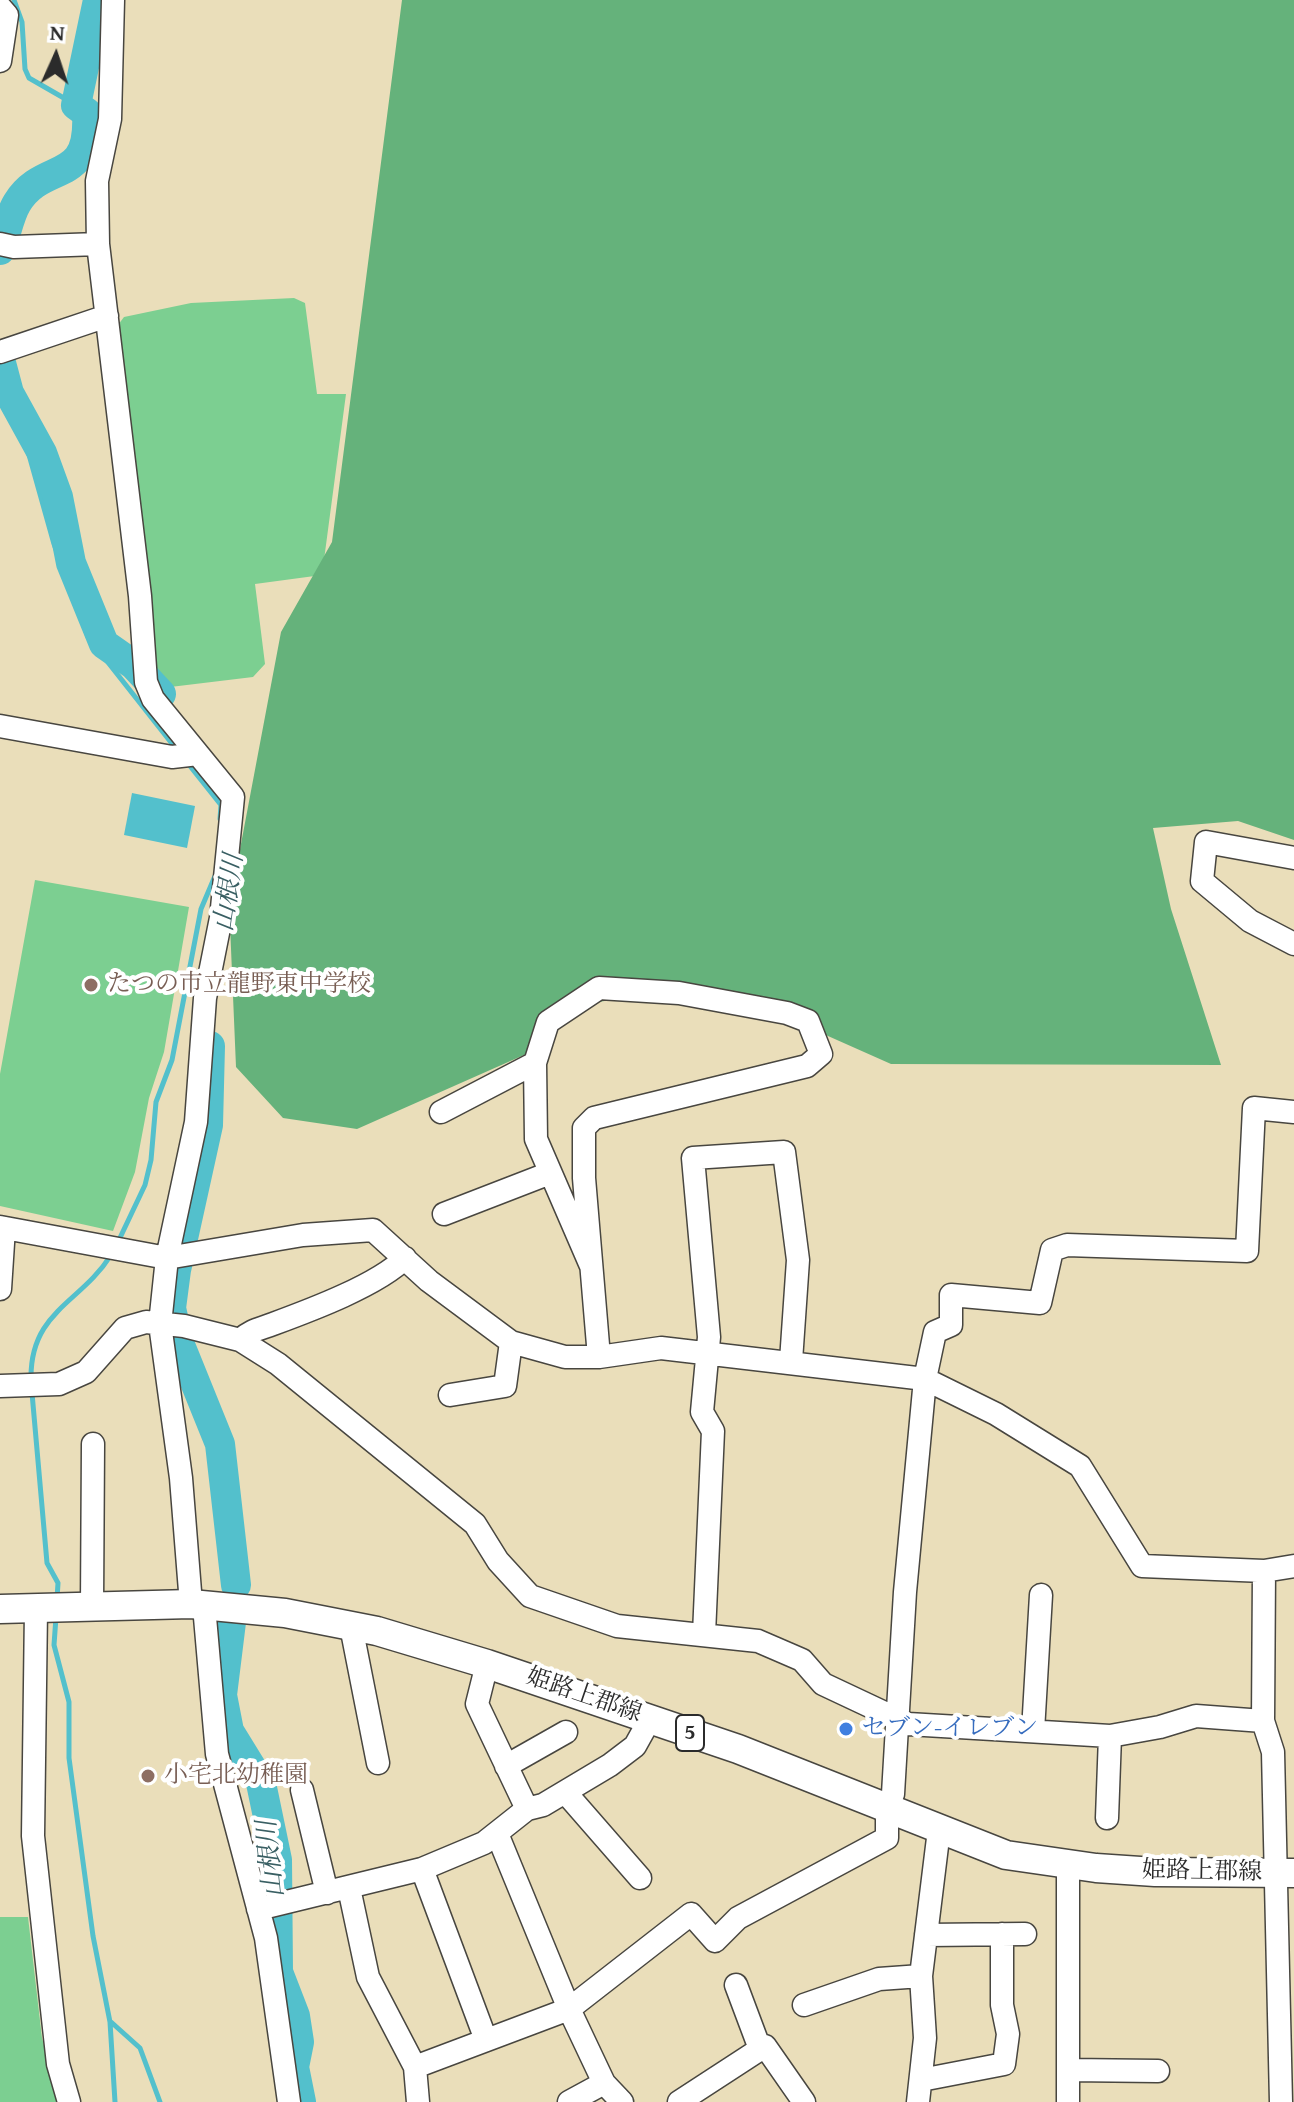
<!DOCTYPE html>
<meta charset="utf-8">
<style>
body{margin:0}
#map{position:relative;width:1294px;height:2102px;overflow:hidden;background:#eadeba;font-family:"Gentium Book Plus",serif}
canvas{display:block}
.north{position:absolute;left:16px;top:16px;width:80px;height:80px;-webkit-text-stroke:6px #fff;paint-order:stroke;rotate:3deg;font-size:22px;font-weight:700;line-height:32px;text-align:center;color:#2b2b2b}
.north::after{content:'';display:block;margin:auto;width:28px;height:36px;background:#2b2b2b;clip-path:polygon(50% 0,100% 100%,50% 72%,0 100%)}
</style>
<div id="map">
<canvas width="1294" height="2102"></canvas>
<div class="north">N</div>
</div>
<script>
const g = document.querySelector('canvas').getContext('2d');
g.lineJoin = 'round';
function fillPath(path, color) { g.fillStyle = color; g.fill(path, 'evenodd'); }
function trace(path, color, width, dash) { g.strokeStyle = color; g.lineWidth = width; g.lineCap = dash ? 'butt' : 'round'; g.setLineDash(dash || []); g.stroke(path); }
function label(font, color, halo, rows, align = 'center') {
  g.font = font + ' "Gentium Book Plus","Noto Serif JP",serif'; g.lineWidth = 8; g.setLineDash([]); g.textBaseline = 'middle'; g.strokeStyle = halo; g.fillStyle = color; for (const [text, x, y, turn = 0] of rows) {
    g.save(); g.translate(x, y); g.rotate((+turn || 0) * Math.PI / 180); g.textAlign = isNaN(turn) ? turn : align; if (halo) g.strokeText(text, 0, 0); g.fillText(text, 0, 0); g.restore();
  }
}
fillPath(new Path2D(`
 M294,298L305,303L317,394H346L322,575L255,584L265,664L253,677L162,688L161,676L152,668L118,325L124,317L191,303Z
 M35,880L189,907L164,1052L149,1098L135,1172L113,1231L0,1206V1074Z
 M0,1917H28L42,2038L60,2102H0Z`), '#7ccf91');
fillPath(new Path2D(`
 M402,0H1294V840L1238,821L1153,828L1171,909L1221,1065L891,1064L765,1008L676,987L584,1005L533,1051L357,1129L283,1118L236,1067L230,925L234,881L281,632L332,542Z`), '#65b27b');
fillPath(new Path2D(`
 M132,793L195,806L187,848L124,835Z`), '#53c0cc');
trace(new Path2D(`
 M14,0L22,22L25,69L29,78L76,105
 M28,428L26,444L54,544L88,637L177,750
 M186,761L221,805L220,819
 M118,1242L145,1185L151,1160L156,1102L172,1060L201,909L215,876
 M31,1379C30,1311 81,1303 111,1255
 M32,1393L47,1563L58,1583L57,1599
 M56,1617L54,1645L69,1702V1758L93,1936L110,2022L115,2102
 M111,2022L140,2048L160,2102`), '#53c0cc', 5);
trace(new Path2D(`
 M0,250C6,236 9,216 17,203C44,159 91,187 87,113L76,105L98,0
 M0,359L9,393L42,453L58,497L71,563L104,644L134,665L161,694
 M210,1046L208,1125L176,1270L171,1308L178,1340L220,1444L236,1585
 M231,1622L222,1695L229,1731L261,1783L277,1860L278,1972L295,2016L299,2042L294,2067L301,2102`), '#53c0cc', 30);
const minor = new Path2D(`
 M113,0L110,119L97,181L98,244L140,596L146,682L153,699L233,797L221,918L205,998L196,1122L167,1258L160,1324L181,1478L191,1604
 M0,7L7,15L0,61
 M0,244L14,247L98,244
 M0,352L107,316
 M0,726L172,757L198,754
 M1294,858L1206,842L1202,881L1250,921L1294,944
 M441,1112L535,1063
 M444,1214L550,1173
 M0,1227L167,1258L303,1235L373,1230L429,1281L511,1342L565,1357H599L661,1348L925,1379L996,1414L1080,1466L1142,1566L1264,1571L1294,1566
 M591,1266L536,1139L535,1063L548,1022L599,988L679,993L787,1013L808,1021L821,1054L807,1066L594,1118L584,1128V1178L599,1357
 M0,1289L4,1228
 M240,1340C251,1330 260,1329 273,1324C311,1310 378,1285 405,1258
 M0,1386L59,1384L86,1372L125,1328L146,1322L184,1326L240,1340L278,1364L475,1524L498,1561L530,1596L617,1626L758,1641L802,1660L823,1684L908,1724L1110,1736L1160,1727L1196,1716L1263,1721
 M450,1395L505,1386L511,1342
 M1264,1571L1263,1721L1273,1752L1281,2102
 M92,1605L93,1444
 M204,1606L217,1754L266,1938L289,2102
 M36,1609L33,1836L58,2064L69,2102
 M351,1626L378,1763
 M704,1634L713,1431L702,1412L709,1337L693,1158L784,1152L798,1260L791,1361
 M487,1664L477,1704L527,1809
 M1033,1731L1041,1595
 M506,1766L566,1732
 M302,1790L327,1893
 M565,1792L640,1878
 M1107,1818L1110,1736
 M498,1836L569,2009L604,2083L569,2102
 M422,1869L486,2040
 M349,1888L368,1977L415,2067L418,2102
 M258,1909L422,1869L484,1843L527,1809L543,1805L610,1765L635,1746L650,1719
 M926,1935L1025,1934
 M736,1985L760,2049
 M804,2005L879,1979L921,1976
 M415,2067L569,2009L691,1914L715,1941L738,1918L887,1838V1809L893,1794L905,1592L925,1379L935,1332L951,1325V1295L1040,1303L1052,1250L1067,1245L1247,1251L1254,1108L1294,1112
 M1069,2070L1158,2071
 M921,2080L1004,2064L1008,2034L1002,2005V1934
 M604,2083L622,2102
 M679,2102L765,2046L804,2102
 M918,2102L925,2038L921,1976L939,1830
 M1068,2102V1864`);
const major = new Path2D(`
 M0,1609L191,1604L285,1613L377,1631L487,1664L738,1749L1006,1855L1096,1868L1155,1872L1294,1873`);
trace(minor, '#484640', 25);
trace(major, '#484640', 31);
trace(minor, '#fff', 22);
trace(major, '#fff', 28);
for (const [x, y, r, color] of [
 [91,985,8,"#8d6e63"],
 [846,1729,8,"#3f7fe0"],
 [148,1776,8,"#8d6e63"]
]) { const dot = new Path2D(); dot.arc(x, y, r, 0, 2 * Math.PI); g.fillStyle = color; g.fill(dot); trace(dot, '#fff', 3); }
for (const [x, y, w] of [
 [690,1733,28]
]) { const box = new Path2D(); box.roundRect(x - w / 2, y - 18, w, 36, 6); g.fillStyle = '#fff'; g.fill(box); trace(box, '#2b2b2b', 2); }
label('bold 22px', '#2b2b2b', null, [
 ["5",690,1733]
]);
label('24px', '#785e54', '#fff', [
 ["たつの市立龍野東中学校",107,985],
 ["小宅北幼稚園",164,1776]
], 'left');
label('24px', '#2b2b2b', '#fff', [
 ["姫路上郡線",584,1696,19],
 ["姫路上郡線",1202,1872,1]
]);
label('24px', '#366cbe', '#fff', [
 ["セブン-イレブン",862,1729]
], 'left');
label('italic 26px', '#395f63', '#fff', [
 ["山根川",230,893,-82],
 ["山根川",272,1859,-96]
]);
</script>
